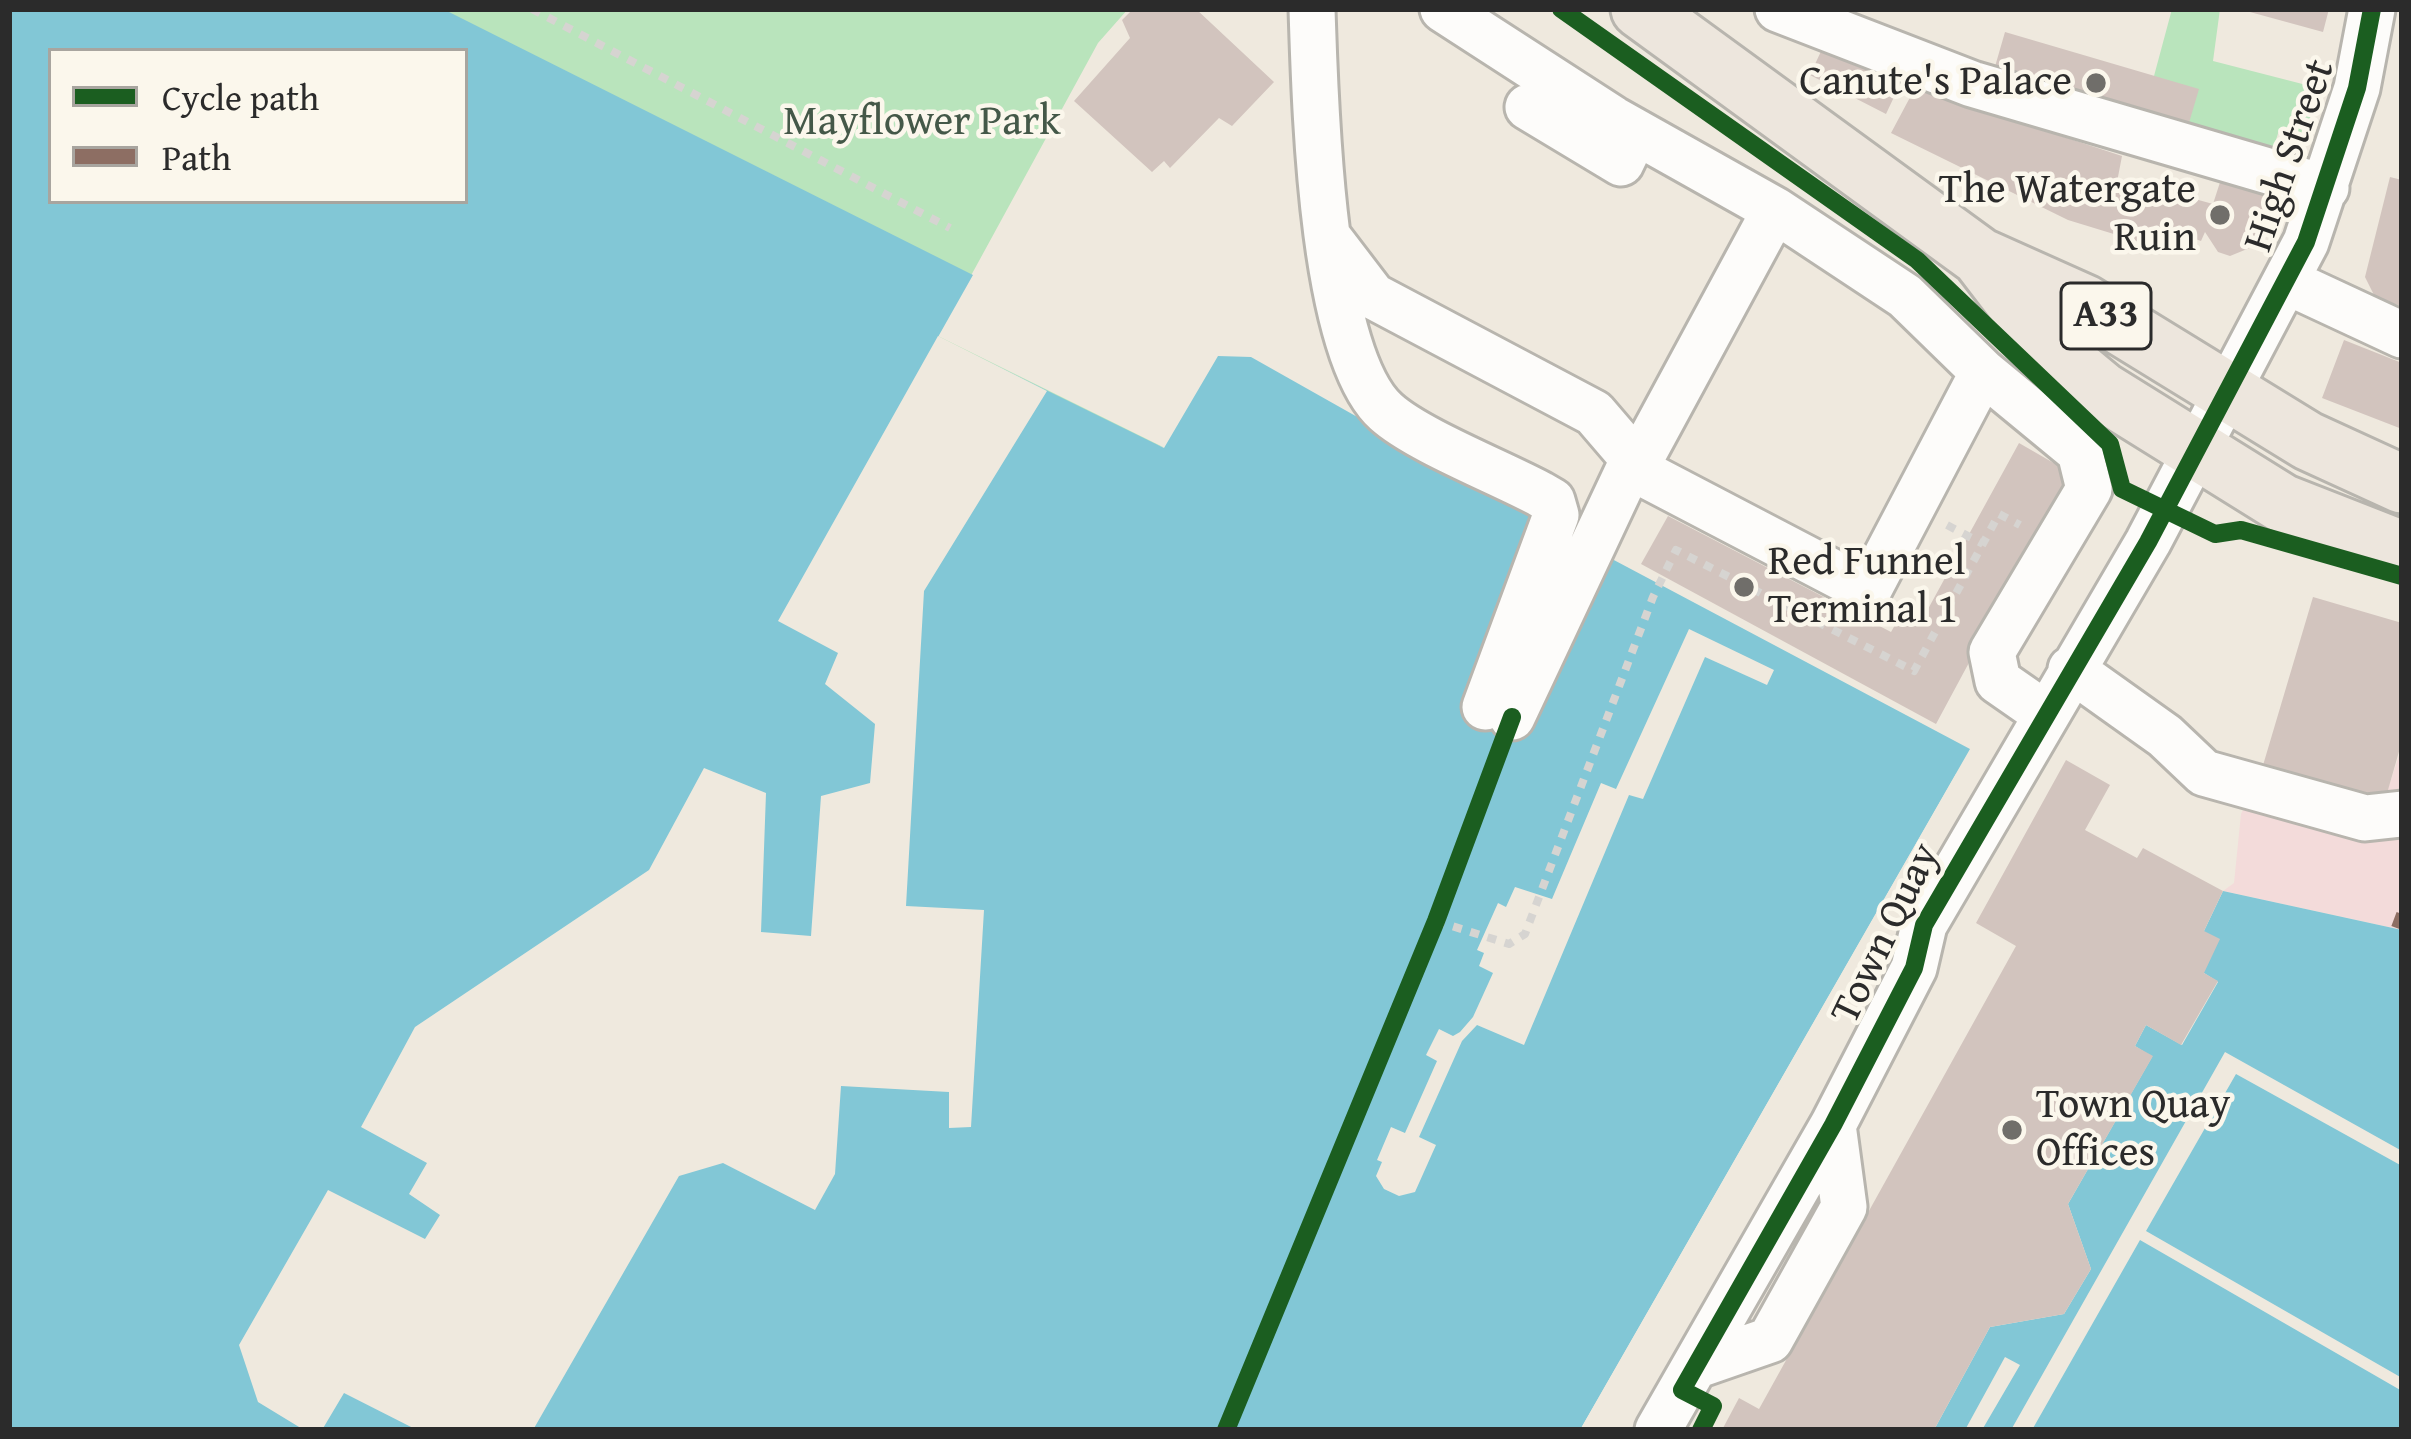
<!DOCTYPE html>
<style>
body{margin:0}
#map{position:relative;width:2411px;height:1439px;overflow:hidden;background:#efe9de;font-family:"Gentium Book Plus",serif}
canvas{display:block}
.frame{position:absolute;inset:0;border:12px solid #2b2b2b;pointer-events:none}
.legend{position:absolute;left:48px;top:48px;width:420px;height:156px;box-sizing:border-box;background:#fbf7ec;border:3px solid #a8a59f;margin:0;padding:15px 21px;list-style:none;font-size:36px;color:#2b2b2b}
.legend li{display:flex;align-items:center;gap:24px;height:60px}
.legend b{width:60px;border:3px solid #a8a59f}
</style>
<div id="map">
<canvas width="2411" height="1439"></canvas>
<div class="frame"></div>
<ul class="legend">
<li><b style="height:15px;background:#1b5e20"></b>Cycle path</li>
<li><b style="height:15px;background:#8d6e63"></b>Path</li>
</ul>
</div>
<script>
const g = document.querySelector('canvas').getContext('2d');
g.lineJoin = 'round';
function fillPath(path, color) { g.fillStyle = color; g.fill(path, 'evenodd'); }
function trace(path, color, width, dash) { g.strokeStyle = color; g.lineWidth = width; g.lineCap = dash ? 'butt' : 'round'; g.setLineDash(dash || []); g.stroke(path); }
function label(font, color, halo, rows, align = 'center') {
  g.font = font + ' "Gentium Book Plus",serif'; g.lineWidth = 9; g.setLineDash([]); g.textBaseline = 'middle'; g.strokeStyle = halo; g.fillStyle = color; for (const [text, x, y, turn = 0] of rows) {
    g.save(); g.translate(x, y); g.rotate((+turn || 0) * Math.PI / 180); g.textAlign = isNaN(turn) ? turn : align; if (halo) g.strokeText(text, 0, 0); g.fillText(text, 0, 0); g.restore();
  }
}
fillPath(new Path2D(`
 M2402,746V930L2223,891L2234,883L2241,814L2261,772L2383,804Z`), '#f3dbda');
fillPath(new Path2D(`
 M57,9H1128L1098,43L938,336L1165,448L465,201V51Z
 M2172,9H2220L2213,61L2318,88L2306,137L2279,130L2271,157L2186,133L2154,76Z`), '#b9e4bc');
fillPath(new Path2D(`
 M9,9H443L973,275L938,337L1164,448L1218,356L1251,357L1563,533L1970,749L1580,1430H9ZM51,51H465V201H51Z
 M2223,891L2402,930V1430H1934L1990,1327L2064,1314L2091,1269L2068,1204L2152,1057L2135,1046L2146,1025L2182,1045L2218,982L2204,973V931Z`), '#82c7d6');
fillPath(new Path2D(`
 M938,336L1047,391L924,591L906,906L984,910L971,1127L949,1128V1092L841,1086L835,1174L815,1210L723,1163L679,1176L533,1430H417L344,1393L322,1430H304L258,1402L239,1345L328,1190L425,1239L440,1215L409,1194L427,1163L361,1127L415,1027L649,870L704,768L766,793L761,932L811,936L821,796L870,783L875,724L825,684L838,653L778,621Z
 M1689,629L1774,670L1767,685L1705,657L1643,799L1629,795L1524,1045L1477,1025L1462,1041L1419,1137L1436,1145L1415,1192L1399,1196L1384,1189L1376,1176L1382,1162L1377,1160L1391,1127L1405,1133L1437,1061L1426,1055L1439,1029L1453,1036L1460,1032L1473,1017L1493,973L1479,966L1484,953L1477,950L1498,903L1506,907L1515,887L1552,899L1601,783L1616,789Z
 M1956,774L1962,776L1587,1430H1580Z
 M2225,1052L2402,1151V1166L2236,1074L2146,1231L2402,1378V1391L2140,1240L2032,1430H2011Z
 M2005,1357L2020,1365L1982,1430H1965Z`), '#efe9de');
trace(new Path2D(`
 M1226,1430L1436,921L1505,736`), '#395d65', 3, [15, 12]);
fillPath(new Path2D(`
 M1133,9H1196L1274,82L1232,126L1219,118L1170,168L1164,161L1152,172L1074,101L1130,38L1122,20Z
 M2239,9H2329L2323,32Z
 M2005,32L2199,89L2186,133L1992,77Z
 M1823,47L1901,82L1886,114L1810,75Z
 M1915,88L2122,156L2117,182L2181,201L2184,196L2213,204L2223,173L2274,188L2259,237L2252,247L2230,256L2218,252L2205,232L2201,241L2172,231L2166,250L2068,220L1891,133Z
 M2390,177L2402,180V306L2376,299L2365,277Z
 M2344,340L2402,363V429L2322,398Z
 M2019,443L2071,473L1936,724L1641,564L1668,516L1891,632L1910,599L1928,609Z
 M2313,597L2402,623V741L2384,804L2261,772Z
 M2066,760L2110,785L2085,830L2137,858L2143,848L2223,891L2204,931L2220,939L2204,973L2218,981L2181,1045L2146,1025L2135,1046L2153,1056L2068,1204L2091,1269L2064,1314L1990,1327L1934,1430H1722L1739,1398L1759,1409L2016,946L1976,923Z`), '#d2c4be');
const minor = new Path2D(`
 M1312,9C1315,98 1320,353 1386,412C1417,440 1499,472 1540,494L1552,501L1556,515L1485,707
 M1443,9L1613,119L1775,210L1905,296L1983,372L2080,452L2089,489L1992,652L1998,681L2044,713
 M1778,9L1972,84L2326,188
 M1528,107L1621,163L1636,132
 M1331,241L1373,296L1594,413L1648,476L1868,591L1983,372
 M2286,281L2402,335
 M1636,467L1775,210
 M2071,669L2165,736L2204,773L2365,818L2402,814
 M1512,717L1632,462
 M1698,1365L1770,1340L1844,1207L1833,1125
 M1658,1430L1833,1125L1914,968L1924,925L2148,542L2306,242L2357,88L2372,9`);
const major = new Path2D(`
 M1640,9L1980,257L2085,304L2308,441L2402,484
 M1983,261L2049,347L2102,391L2282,503L2402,550`);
trace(minor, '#b8b5ae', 51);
trace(major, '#b8b5ae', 63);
trace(new Path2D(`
 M532,9L950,228
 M1947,525L1983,544
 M1436,921L1509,944L1525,934L1653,597L1676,550L1914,671L1999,514L2020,525`), '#d6d4d1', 8, [9, 9]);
trace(minor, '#fdfcfa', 45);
trace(major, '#ede6dd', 57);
trace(new Path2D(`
 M2394,919L2402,922`), '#8d6e63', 15, [30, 15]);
trace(new Path2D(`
 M1561,9L1917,260L2110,444L2122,489L2215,534L2241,530L2402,576
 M1226,1430L1436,921L1512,717
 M1701,1430L1713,1406L1682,1390L1833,1125L1914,968L1924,925L2148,542L2306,242L2357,88L2372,9`), '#1b5e20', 18);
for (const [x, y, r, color] of [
 [2096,83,12,"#706e6a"],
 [2220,215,12,"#706e6a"],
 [1744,587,12,"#706e6a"],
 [2012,1130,12,"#706e6a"]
]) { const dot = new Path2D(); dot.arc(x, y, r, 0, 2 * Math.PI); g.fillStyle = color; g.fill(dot); trace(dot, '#fbf7ec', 4.5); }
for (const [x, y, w] of [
 [2106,316,90]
]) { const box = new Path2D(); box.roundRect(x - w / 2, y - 33, w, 66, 9); g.fillStyle = '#fbf7ec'; g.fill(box); trace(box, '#2b2b2b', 3); }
label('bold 39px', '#2b2b2b', null, [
 ["A33",2106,316]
]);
label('42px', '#2b2b2b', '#fbf7ec', [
 ["Canute's Palace",2072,83],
 ["The Watergate",2196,191],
 ["Ruin",2196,239],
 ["Red Funnel",1768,563,"left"],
 ["Terminal 1",1768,611,"left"],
 ["Town Quay",2036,1106,"left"],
 ["Offices",2036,1154,"left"]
], 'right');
label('42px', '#445848', '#fbf7ec', [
 ["Mayflower Park",922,123]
]);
label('42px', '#2b2b2b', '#fbf7ec', [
 ["High Street",2291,156,-71],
 ["Town Quay",1887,934,-64]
]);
</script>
